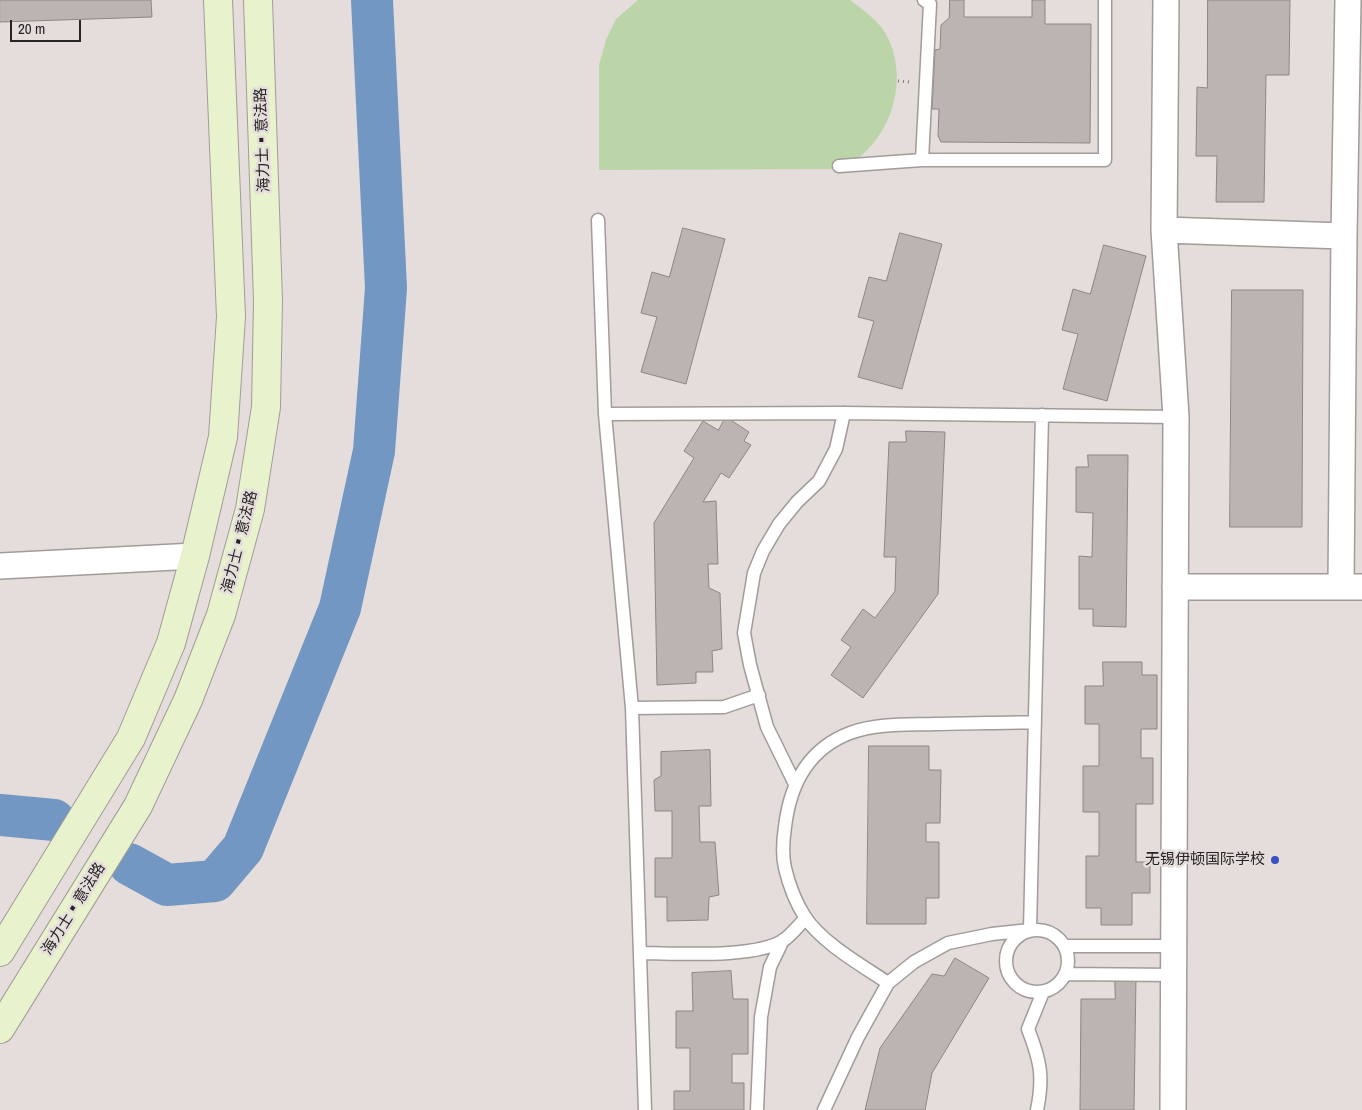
<!DOCTYPE html>
<meta charset="utf-8">
<style>
body{margin:0}
#map{position:relative;width:1362px;height:1110px;overflow:hidden;background:#e4dddb;font-family:"Archivo Narrow",sans-serif}
canvas{display:block}
.scale{position:absolute;left:10px;top:20px;width:71px;height:22px;box-sizing:border-box;border:2px solid #262423;border-top:0;padding-left:6px;font-size:15px;line-height:18px;white-space:nowrap;color:#262423;-webkit-text-stroke:4px #e4dddb;paint-order:stroke}
</style>
<div id="map">
<canvas width="1362" height="1110"></canvas>
<div class="scale">20 m</div>
</div>
<script>
const g = document.querySelector('canvas').getContext('2d');
g.lineJoin = 'round';
function fillPath(path, color) { g.fillStyle = color; g.fill(path, 'evenodd'); }
function trace(path, color, width, dash) { g.strokeStyle = color; g.lineWidth = width; g.lineCap = dash ? 'butt' : 'round'; g.setLineDash(dash || []); g.stroke(path); }
function label(font, color, halo, rows, align = 'center') {
  g.font = font + ' "Archivo Narrow","Noto Sans SC",sans-serif'; g.lineWidth = 5; g.setLineDash([]); g.textBaseline = 'middle'; g.strokeStyle = halo; g.fillStyle = color; for (const [text, x, y, turn = 0] of rows) {
    g.save(); g.translate(x, y); g.rotate((+turn || 0) * Math.PI / 180); g.textAlign = isNaN(turn) ? turn : align; if (halo) g.strokeText(text, 0, 0); g.fillText(text, 0, 0); g.restore();
  }
}
fillPath(new Path2D(`
 M638,0H850C863,10 878,20 886,34C908,74 895,127 861,156C854,162 842,165 833,169L599,170V65L606,40L616,19Z`), '#bbd5a8');
trace(new Path2D(`
 M0,815L54,820
 M129,864L167,885L215,881L243,848L340,608L374,451L386,288L372,0`), '#7197c2', 42);
const building = new Path2D(`
 M0,0H151L152,17L0,22Z
 M950,0H964V17H1032V0H1045V24H1091L1090,143L941,142L938,136L939,109H932L935,50L940,49L941,25L949,18Z
 M1208,0H1290L1289,75H1266L1264,202H1216L1217,156H1196L1197,87L1207,88Z
 M683,228L725,239L686,384L641,372L657,317L641,313L652,272L669,277Z
 M900,233L942,244L902,389L858,377L874,321L858,317L869,277L886,281Z
 M1104,245L1146,256L1107,401L1063,389L1078,334L1062,330L1073,289L1090,294Z
 M1232,290H1303L1302,527H1230Z
 M726,417L749,432L744,441L751,445L729,478L721,473L703,502L716,501L718,564H708L709,588L720,593L722,649L712,651L713,672H696V683L657,685L654,523L694,458L684,451L703,421L718,430Z
 M906,431L945,432L938,594L863,698L831,675L851,647L841,640L863,609L875,618L895,591L896,557H884L889,442H906Z
 M1088,455H1128L1126,627L1093,626V609H1079V556L1092,557L1093,513L1076,512V467H1088Z
 M1103,662H1142V675H1157V729H1141V758H1153V804H1136V862H1150V893H1132V925H1101V908H1086V856H1099V812H1083V766H1099V724H1085V686H1103Z
 M869,746H929V770H941L940,823H926V842H939V898H926V924H867Z
 M710,750L711,806H699L700,842H715L719,895L709,897L708,920L667,921V897H655V858H672V811H655L654,780L661,776V752Z
 M955,958L989,978L932,1073L925,1110H865L880,1048L932,974L944,976Z
 M731,971L733,999H748V1054H732V1083H744V1110H674V1091H690V1048H676V1011H693L692,973Z
 M1115,977H1136L1134,1110H1080L1081,999H1115Z`);
fillPath(building, '#bbb4b3');
trace(building, '#8d8685', 1);
const lane = new Path2D(`
 M924,0L930,4L922,160H1105V0
 M839,166L922,160
 M598,220L605,414L632,708L645,1110
 M605,414L844,413L1176,417
 M632,708L724,707L759,695
 M795,784L767,727L750,665L744,633L754,573L763,551L779,524L797,502L819,481L836,449L844,413
 M1006 961a31 31 0 1 1 62 0a31 31 0 1 1-62 0Z
 M1064,946H1174
 M640,953C676,953 755,959 784,940C792,934 799,925 806,918
 M1065,974L1174,975
 M888,983C863,966 822,943 805,917C796,903 789,885 785,868C782,855 783,840 785,827C790,784 808,749 850,733C878,723 907,725 936,724C969,723 1002,723 1035,722
 M757,1110L761,1017L770,967L783,940
 M824,1110L858,1037L888,983L914,962L948,943L992,934L1030,930L1042,415
 M1037,1110C1044,1076 1040,1060 1028,1029L1043,992`);
const street = new Path2D(`
 M1166,0L1164,230L1176,417L1173,1110
 M1164,230L1344,236
 M0,566L195,556
 M1341,586L1344,236L1348,0
 M1175,587H1362`);
const secondary = new Path2D(`
 M0,952L131,738L171,643L195,556L223,437L231,317L218,0
 M0,1029L138,806L188,700L221,615L250,509L266,407L268,301L258,0`);
trace(lane, '#a19b99', 15);
trace(street, '#a19b99', 28);
trace(secondary, '#a19b99', 30);
trace(new Path2D(`
 M898,81L910,82`), '#817c7b', 3, [1, 4]);
trace(lane, '#fff', 12);
trace(street, '#fff', 25);
trace(secondary, '#e8f3cd', 28);
for (const [x, y, r, color] of [
 [1275,860,5,"#3750c2"]
]) { const dot = new Path2D(); dot.arc(x, y, r, 0, 2 * Math.PI); g.fillStyle = color; g.fill(dot); trace(dot, '#e4dddb', 2); }
label('15px', '#262423', '#e4dddb', [
 ["海力士▪意法路",263,140,-92],
 ["海力士▪意法路",240,542,-76],
 ["海力士▪意法路",74,909,-58]
]);
label('15px', '#262423', '#e4dddb', [
 ["无锡伊顿国际学校",1265,860]
], 'right');
</script>
